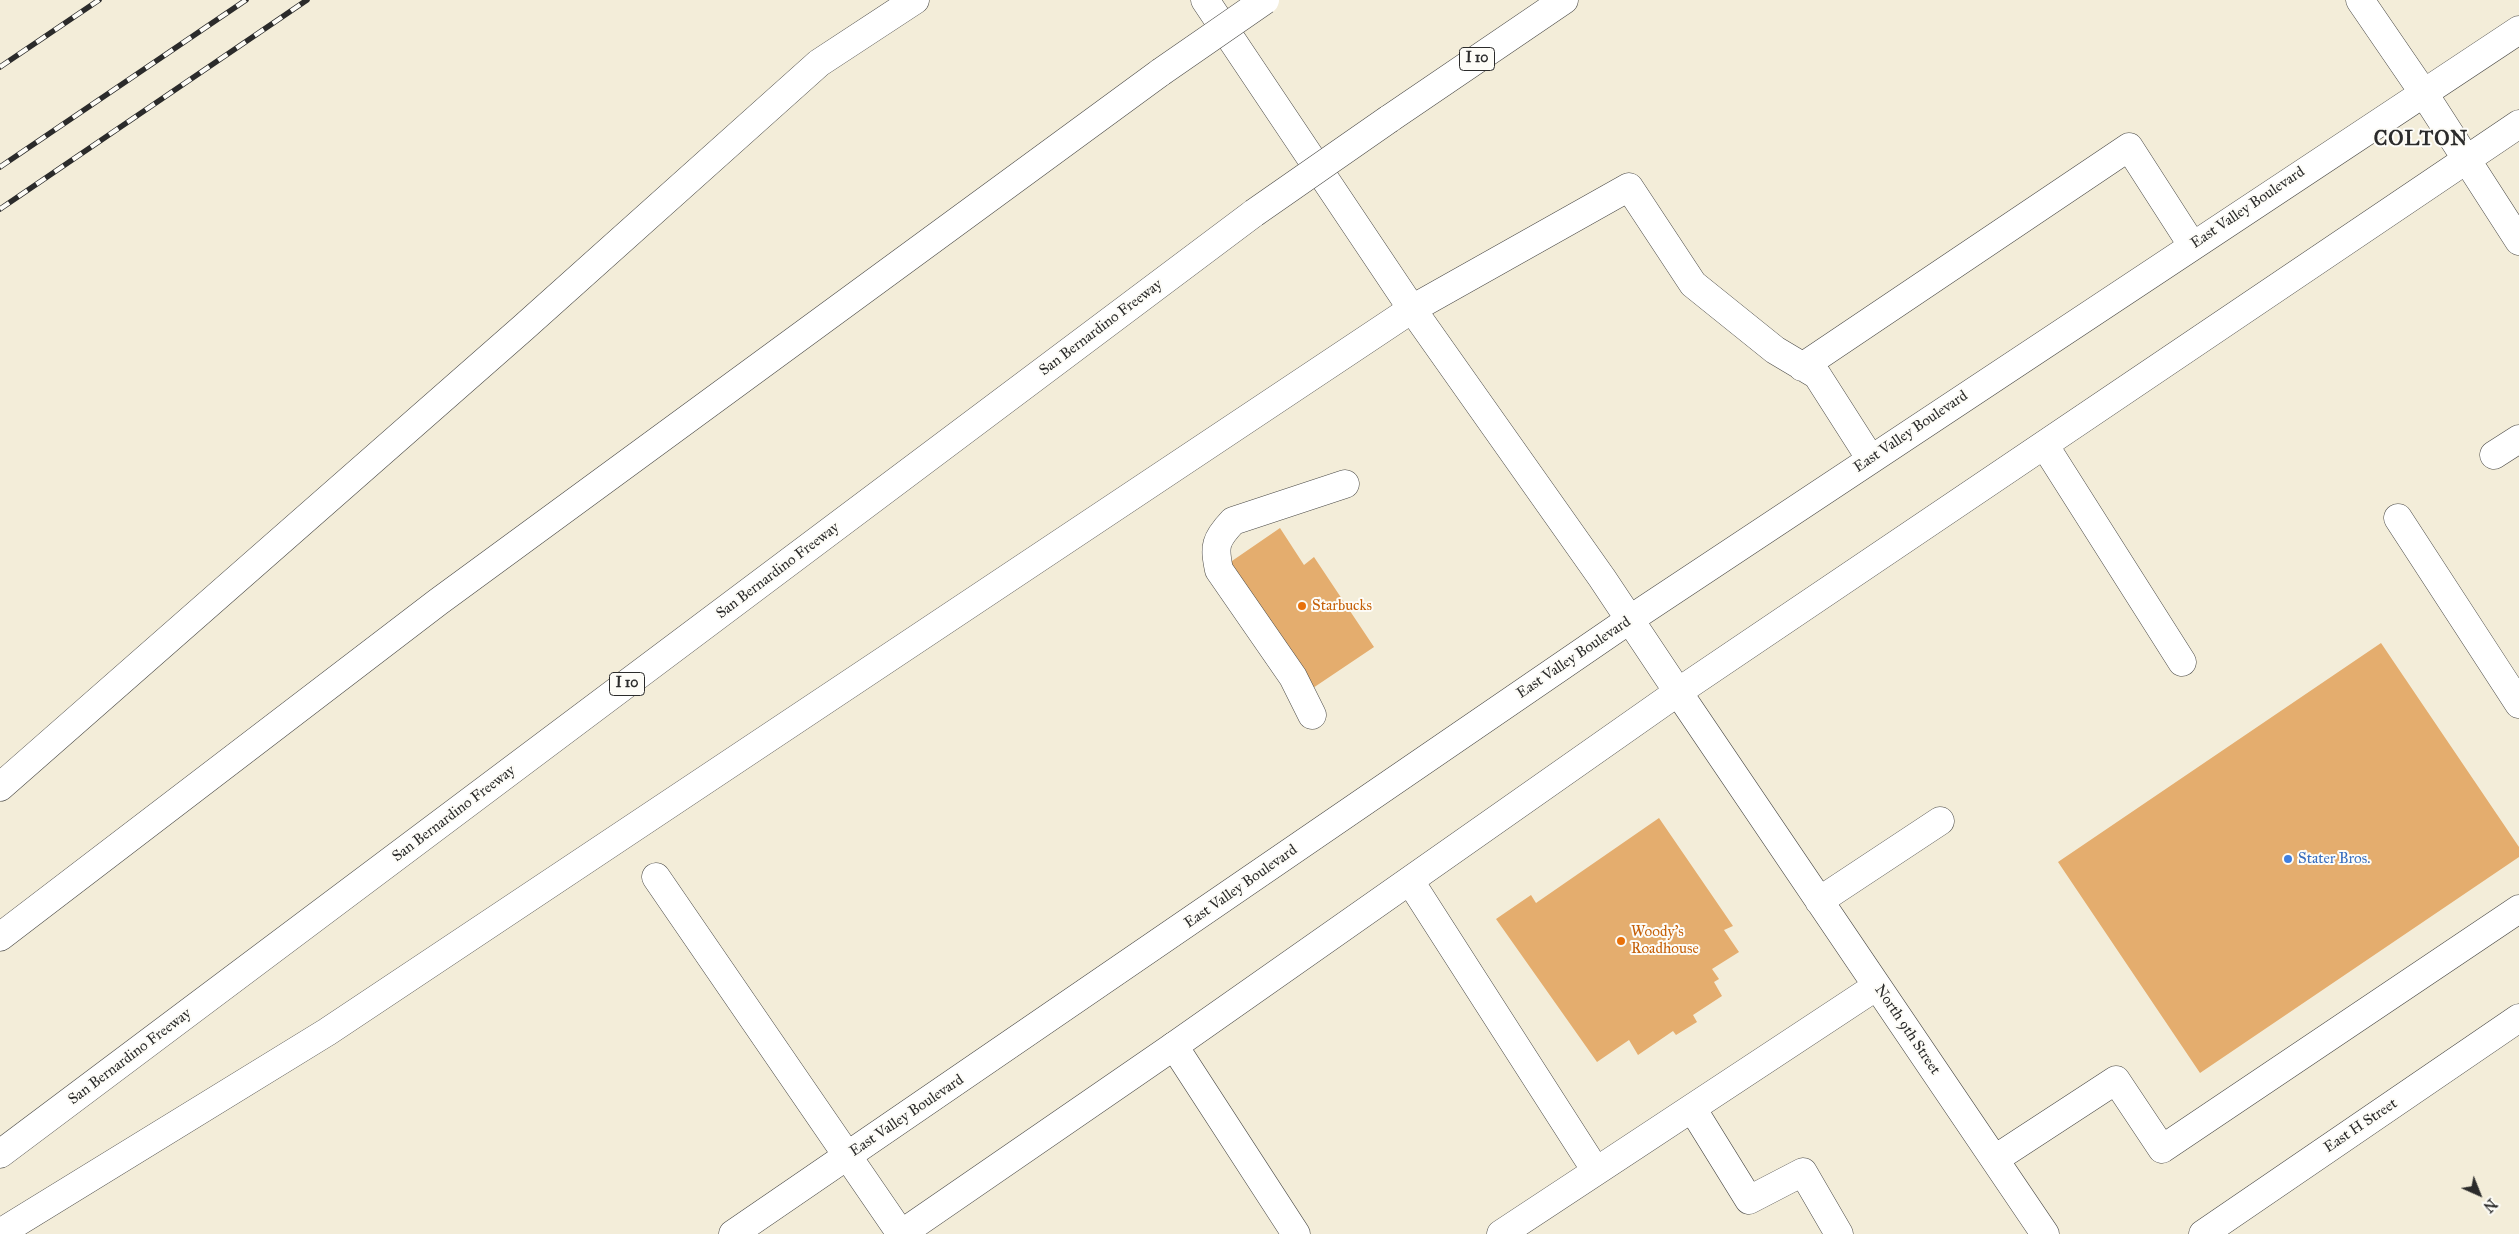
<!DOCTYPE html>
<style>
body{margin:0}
#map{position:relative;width:2519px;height:1234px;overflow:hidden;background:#f3edd9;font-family:"IM FELL Great Primer",serif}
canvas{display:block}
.north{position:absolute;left:2454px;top:1169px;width:50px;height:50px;-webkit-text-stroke:4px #fdfcf7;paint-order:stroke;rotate:136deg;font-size:14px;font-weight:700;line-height:20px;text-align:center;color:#2b2b2b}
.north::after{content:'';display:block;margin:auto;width:18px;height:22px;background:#2b2b2b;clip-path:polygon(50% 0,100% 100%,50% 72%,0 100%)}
</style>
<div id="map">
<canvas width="2519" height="1234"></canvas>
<div class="north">N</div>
</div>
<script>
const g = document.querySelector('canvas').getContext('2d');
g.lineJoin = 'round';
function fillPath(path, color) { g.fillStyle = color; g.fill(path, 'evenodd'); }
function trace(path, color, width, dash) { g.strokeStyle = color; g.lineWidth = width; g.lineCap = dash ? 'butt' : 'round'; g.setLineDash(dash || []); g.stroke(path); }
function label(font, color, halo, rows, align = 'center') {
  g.font = font + ' "IM FELL Great Primer",serif'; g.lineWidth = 4; g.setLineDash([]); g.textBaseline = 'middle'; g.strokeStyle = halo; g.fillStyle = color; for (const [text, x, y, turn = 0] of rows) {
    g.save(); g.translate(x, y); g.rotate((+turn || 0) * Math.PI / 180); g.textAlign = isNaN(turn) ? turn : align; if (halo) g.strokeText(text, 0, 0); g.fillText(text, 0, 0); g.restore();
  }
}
fillPath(new Path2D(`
 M1280,528L1304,565L1314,557L1374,647L1313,688L1229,563Z
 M2381,643L2519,847V857L2200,1073L2058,862Z
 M1659,818L1733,926L1724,930L1739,952L1712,969L1719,979L1714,982L1722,996L1693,1015L1697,1022L1676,1035L1673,1031L1638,1055L1629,1040L1597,1062L1496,919L1531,895L1536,903Z`), '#e4ad6e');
const minor = new Path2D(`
 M1412,309L1629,187L1693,284L1775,350L1817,375L1870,458
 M1802,367L2129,147L2192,245
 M2045,446L2182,662
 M2494,455L2519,439
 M2398,518L2519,704
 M1678,692L2045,1234
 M1312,715L1293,677L1219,570C1214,546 1215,540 1233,521L1345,484
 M656,877L901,1234
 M1410,881L1596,1171
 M1819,901L1940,821
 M1174,1046L1296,1234
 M1692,1108L1749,1200L1803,1172L1839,1234
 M1995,1159L2116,1080L2162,1149L2519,909
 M1501,1234L1877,986
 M2203,1234L2519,1018`);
const major = new Path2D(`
 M1205,0L1412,309L1602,578L1678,692
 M2360,0L2423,92L2519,241
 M733,1234L1629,620L2519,30
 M901,1234L1174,1046L1678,692L2519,124`);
const highway = new Path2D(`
 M1389,119L1564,0
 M0,787L523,328L819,63L915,0
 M0,937L438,602L1161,72
 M0,1154L1254,213
 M0,1233L327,1032L1412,309`);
trace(minor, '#494845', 29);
trace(major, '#494845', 29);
trace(highway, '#494845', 29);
trace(minor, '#fff', 28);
trace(major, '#fff', 28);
trace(highway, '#fff', 28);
const rail = new Path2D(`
 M0,67L99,0
 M0,167L246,0
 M0,209L307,0`);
trace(rail, '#2b2b2b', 5.5);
trace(rail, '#fdfcf7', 4, [11]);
const highwayBridge = new Path2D(`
 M1161,72L1265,0
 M1254,213L1389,119`);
trace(highwayBridge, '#494845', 29, []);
trace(highwayBridge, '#fff', 28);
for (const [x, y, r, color] of [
 [1302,606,5,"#e8710a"],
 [2288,859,5,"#3f7fe0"],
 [1621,941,5,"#e8710a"]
]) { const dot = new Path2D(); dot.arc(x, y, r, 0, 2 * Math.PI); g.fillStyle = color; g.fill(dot); trace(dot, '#fdfcf7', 2); }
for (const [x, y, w] of [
 [1477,59,35],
 [627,684,35]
]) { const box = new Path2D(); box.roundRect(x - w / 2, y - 11.5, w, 23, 4); g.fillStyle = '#fdfcf7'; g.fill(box); trace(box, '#2b2b2b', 1); }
label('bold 14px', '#2b2b2b', null, [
 ["I 10",1477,59],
 ["I 10",627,684]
]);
label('15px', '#2b2b2b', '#fdfcf7', [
 ["East Valley Boulevard",2248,208,-34],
 ["San Bernardino Freeway",1101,328,-37],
 ["East Valley Boulevard",1911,432,-34],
 ["San Bernardino Freeway",778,571,-37],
 ["East Valley Boulevard",1574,658,-34],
 ["San Bernardino Freeway",454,814,-37],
 ["East Valley Boulevard",1241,887,-35],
 ["North 9th Street",1907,1030,56],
 ["San Bernardino Freeway",130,1057,-37],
 ["East Valley Boulevard",907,1116,-34],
 ["East H Street",2361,1126,-34]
]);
label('15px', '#c56008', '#fdfcf7', [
 ["Starbucks",1312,606],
 ["Woody's",1631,932],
 ["Roadhouse",1631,949]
], 'left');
label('15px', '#366cbe', '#fdfcf7', [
 ["Stater Bros.",2298,859]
], 'left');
g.letterSpacing = '1px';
label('bold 20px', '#2b2b2b', '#fdfcf7', [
 ["COLTON",2421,140]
]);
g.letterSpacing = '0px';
</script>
